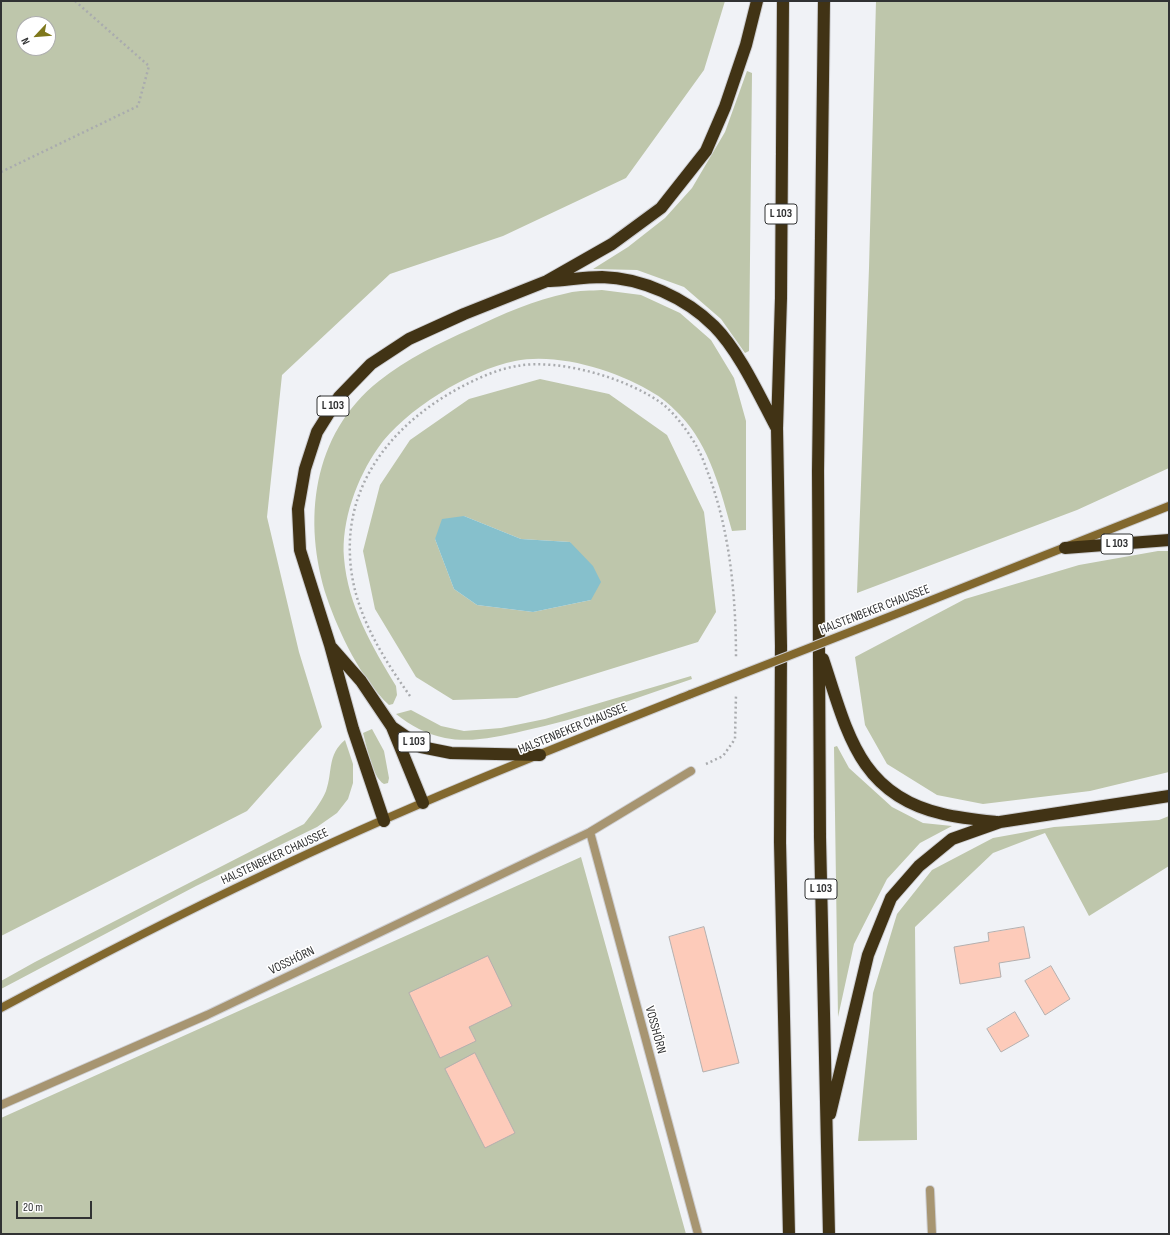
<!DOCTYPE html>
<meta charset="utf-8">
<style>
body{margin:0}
#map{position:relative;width:1170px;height:1235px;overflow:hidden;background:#f0f2f6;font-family:"Sofia Sans Condensed",sans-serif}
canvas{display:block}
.frame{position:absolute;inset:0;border:2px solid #313233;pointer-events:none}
.north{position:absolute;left:16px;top:16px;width:40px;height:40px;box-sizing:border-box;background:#fff;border:1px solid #adadad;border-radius:50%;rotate:244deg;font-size:11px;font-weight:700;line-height:16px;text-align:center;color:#313233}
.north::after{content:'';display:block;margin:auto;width:14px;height:18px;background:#7f781c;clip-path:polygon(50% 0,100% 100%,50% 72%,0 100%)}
.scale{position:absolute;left:16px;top:1201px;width:76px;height:18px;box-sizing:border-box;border:2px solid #313233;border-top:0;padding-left:5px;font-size:12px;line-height:14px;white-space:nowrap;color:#313233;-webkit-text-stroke:3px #fff;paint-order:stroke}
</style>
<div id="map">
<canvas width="1170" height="1235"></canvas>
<div class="frame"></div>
<div class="north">N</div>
<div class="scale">20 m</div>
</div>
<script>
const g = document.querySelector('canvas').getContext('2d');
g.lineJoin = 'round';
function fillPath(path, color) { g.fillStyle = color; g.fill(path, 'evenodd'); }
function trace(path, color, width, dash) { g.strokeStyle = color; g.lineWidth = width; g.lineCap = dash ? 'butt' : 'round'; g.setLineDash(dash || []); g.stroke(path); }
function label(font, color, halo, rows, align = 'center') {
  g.font = font + ' "Sofia Sans Condensed",sans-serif'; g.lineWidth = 3; g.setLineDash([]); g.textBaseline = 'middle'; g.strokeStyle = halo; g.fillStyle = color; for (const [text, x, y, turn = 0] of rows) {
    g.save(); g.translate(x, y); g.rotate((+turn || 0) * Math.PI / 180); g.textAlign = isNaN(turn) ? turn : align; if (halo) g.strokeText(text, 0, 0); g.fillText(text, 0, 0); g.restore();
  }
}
fillPath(new Path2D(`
 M1,1H725L704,70L626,178L503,236L390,274L282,375L267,517L299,652L322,727L247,811L1,936ZM24,24H48V48H24Z
 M876,1H1169V468L1077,510L857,593L869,268Z
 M747,71L752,73L749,351L745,353L721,319L684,287L637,270L593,269L628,247L665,218L692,188L725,132Z
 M602,290L641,295L680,313L711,340L734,378L746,421V530L732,531C721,492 710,446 680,415C673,408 664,399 655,394C619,371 558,352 515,361C470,370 404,410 378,448C357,478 341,521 344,558C348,606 372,646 396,686L397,695L393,704L389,705C361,679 339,633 327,598C302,521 312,434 379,381C407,359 439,343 471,329C503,314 534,300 568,293C579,290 591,291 602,290Z
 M540,379L609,394L667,435L704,512L716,612L698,642L517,698L453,700L416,677L375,609L363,551L380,485L410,440L469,399ZM464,516L521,539L570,542L591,600L533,612L477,605L454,589L435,539Z
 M1158,551H1169V772L1090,791L983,804L937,795L887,764L865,725L855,657L965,599L1079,565Z
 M691,676L692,679C636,698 581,719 523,731C498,737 470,743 445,738C426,734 411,726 396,714L411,710L441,726L464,731L501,728L545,719Z
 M372,729L384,751L389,778L388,783L384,784C372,777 367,747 363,733Z
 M345,740L353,764V783L348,799L337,813L317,827L196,886L1,989V981L35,962L304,824C312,814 321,803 326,791C333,771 327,755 345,740Z
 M837,746L849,768L892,807L923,823L952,826L920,843L887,879L854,944L838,1017L834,747Z
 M1169,816V866L1089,916L1045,833L993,853L915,927L917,1140L858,1141L873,993L897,914L932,870L993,838L1054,827L1159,820Z
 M581,857L686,1234H1V1118Z`), '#bec6ab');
fillPath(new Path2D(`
 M464,516L521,539L570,542L593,566L601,582L591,600L533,612L477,605L454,589L435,539L442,519Z`), '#86c0cc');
const building = new Path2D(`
 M704,927L739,1063L703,1072L669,937Z
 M1024,927L1030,958L999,963L1001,977L960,984L954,947L989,941L988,933Z
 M488,956L512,1006L469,1027L476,1041L440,1058L409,993Z
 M1051,966L1070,999L1045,1015L1025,981Z
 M1015,1012L1029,1036L1001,1052L987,1029Z
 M475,1053L515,1133L485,1148L445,1069Z`);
fillPath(building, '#fdcbba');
trace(building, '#b4afae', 1);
const street = new Path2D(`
 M590,832L698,1234
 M1,1105L207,1015L590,832L691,771
 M930,1190L932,1234`);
const secondary = new Path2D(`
 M909,609L1169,506
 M1,1008C87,962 174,917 263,875C402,808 547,751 691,694`);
const highway = new Path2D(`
 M783,1L781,298L777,428L781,646L780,842L789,1234
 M824,1L818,471L820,837L829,1234
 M550,281C567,280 585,277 602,277C642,278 686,298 714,326C739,351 759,395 776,427
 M1065,548L1169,540
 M332,648L361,681L392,727L421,747L451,753L540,755
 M823,659C847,730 858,795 943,814C960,818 979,820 997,822
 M392,727L423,803
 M384,821L353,729L330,645L300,550L298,509L305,469L317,432L339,397L371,364L409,339L464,314L547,281L612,244L661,208L706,151L725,107L746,45L757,1
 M830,1114L868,955L891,898L919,866L952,839L1000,822L1169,796`);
trace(street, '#cecfd3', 10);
trace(secondary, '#cecfd3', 10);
trace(highway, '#cecfd3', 14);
trace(new Path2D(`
 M1,172L138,106L149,66L75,1
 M410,696C381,655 352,609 350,556C346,479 397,421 461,387C478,378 498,369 517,366C560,358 630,379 664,405C677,416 690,434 698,449C702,456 705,465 708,473C730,531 736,596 736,659
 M706,764L723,756L735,739L736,694`), '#a9abae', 2.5, [2, 3]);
trace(street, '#a79571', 8);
trace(secondary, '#82682e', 8);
trace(highway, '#413315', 12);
const secondaryBridge = new Path2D(`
 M691,694L909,609`);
trace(secondaryBridge, '#cecfd3', 10, []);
trace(secondaryBridge, '#82682e', 8);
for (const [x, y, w] of [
 [781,214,32],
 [333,406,32],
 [1117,544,32],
 [414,742,32],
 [821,889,32]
]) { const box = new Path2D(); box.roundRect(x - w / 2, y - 10, w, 20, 3); g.fillStyle = '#fff'; g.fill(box); trace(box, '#313233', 1); }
label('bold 12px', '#313233', null, [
 ["L 103",781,214],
 ["L 103",333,406],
 ["L 103",1117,544],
 ["L 103",414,742],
 ["L 103",821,889]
]);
label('13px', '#313233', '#fff', [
 ["HALSTENBEKER CHAUSSEE",875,610,-21],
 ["HALSTENBEKER CHAUSSEE",573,729,-22],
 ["HALSTENBEKER CHAUSSEE",275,857,-25],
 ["VOSSHÖRN",292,961,-26],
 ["VOSSHÖRN",655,1030,75]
]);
</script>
